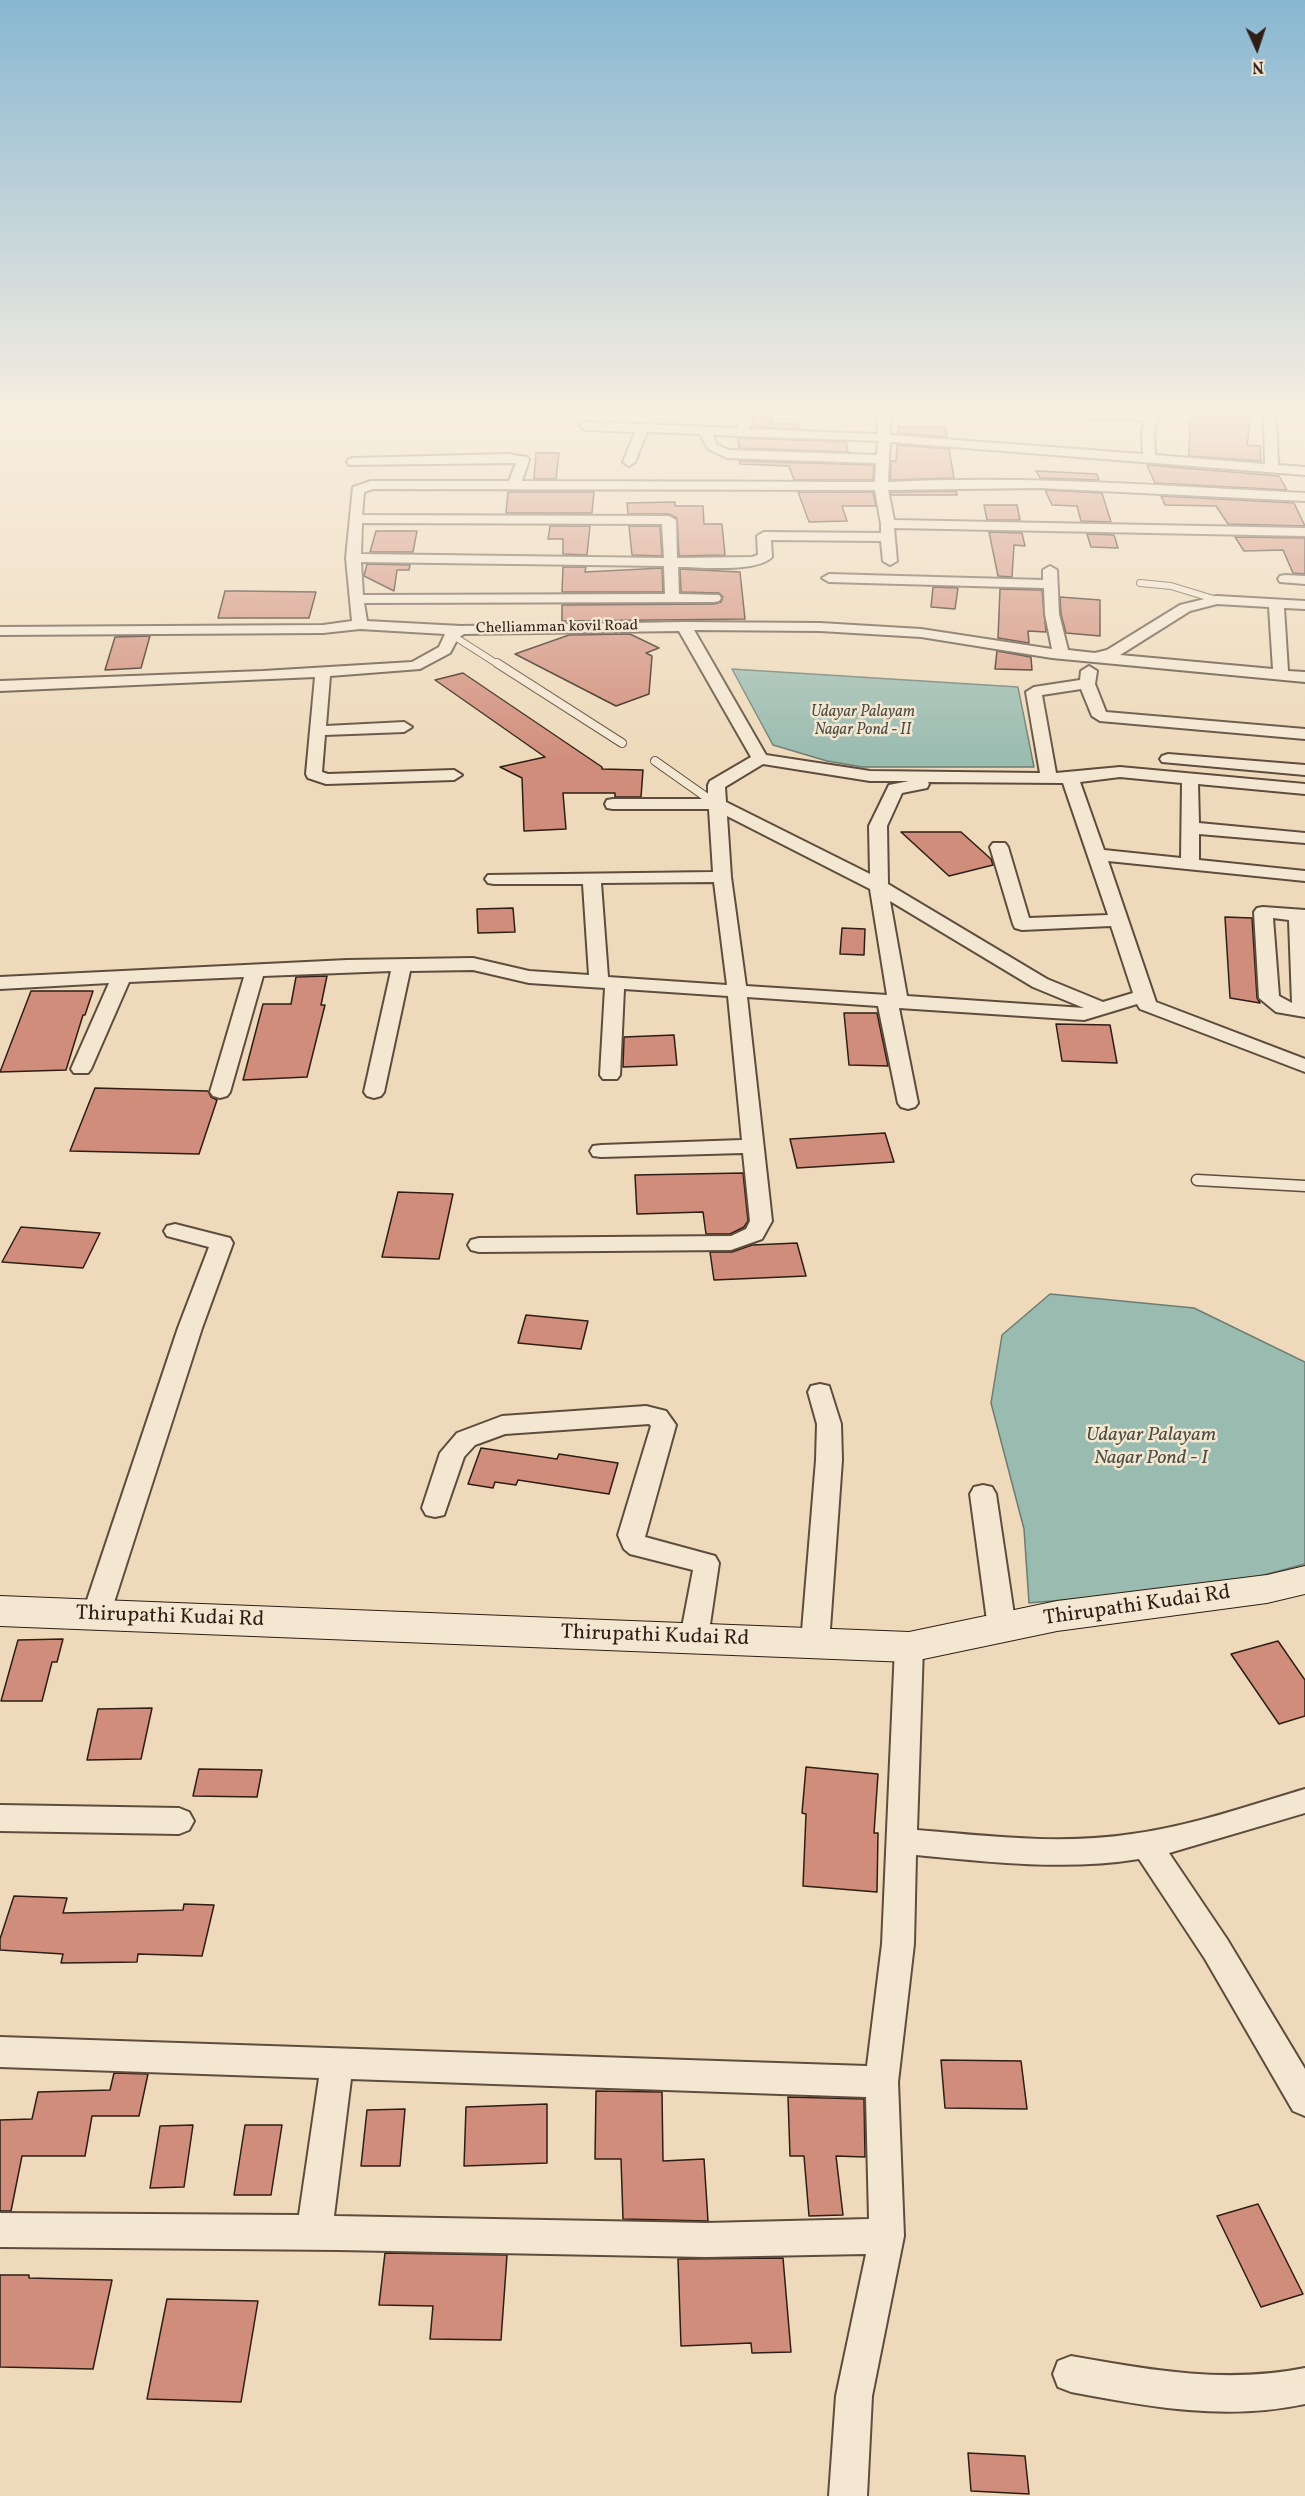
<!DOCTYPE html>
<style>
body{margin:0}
#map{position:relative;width:1305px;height:2496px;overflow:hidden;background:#eedaba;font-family:Vollkorn,serif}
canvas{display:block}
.north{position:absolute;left:1227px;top:18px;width:60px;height:60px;-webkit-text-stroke:4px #f4e7d2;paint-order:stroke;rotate:177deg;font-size:16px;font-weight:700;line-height:24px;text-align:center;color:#2e1e15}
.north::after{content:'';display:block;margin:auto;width:21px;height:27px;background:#2e1e15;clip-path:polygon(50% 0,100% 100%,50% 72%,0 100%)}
</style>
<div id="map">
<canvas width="1305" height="2496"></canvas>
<div class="north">N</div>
</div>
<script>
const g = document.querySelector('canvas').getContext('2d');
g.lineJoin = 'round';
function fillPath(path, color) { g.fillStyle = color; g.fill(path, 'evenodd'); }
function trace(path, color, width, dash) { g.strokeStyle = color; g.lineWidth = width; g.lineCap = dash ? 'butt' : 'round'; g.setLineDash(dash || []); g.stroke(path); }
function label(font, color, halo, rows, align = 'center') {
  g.font = font + ' Vollkorn,serif'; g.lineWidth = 5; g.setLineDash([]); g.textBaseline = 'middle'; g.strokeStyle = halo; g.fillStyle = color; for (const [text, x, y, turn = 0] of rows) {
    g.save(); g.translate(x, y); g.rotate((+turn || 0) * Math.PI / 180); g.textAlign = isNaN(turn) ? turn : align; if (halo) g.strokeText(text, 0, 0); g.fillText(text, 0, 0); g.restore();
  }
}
const water = new Path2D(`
 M732,669L1018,687L1034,767H862L827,761L773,745Z
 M1050,1294L1194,1308L1305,1362V1564L1223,1586L1029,1603L1024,1529L991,1403L1002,1335Z`);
fillPath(water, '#99bbb0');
trace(water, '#6e7c72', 1.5);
const building = new Path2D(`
 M756,414H774L770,424H798V429L752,427Z
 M1190,414H1251L1247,445L1260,446L1261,461L1189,456Z
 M899,427H945L947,437L898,433Z
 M738,438L846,442L848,452L739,448Z
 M897,445L949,449L954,478L890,480L891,461H896Z
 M536,453H559L556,479H534Z
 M739,461L874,465L873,480H794L789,466L740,464Z
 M1147,465L1279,476L1287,490L1155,483Z
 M1036,471L1097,474L1099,480L1040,478Z
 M1045,490L1102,493L1111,522L1081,521L1077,506L1052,505Z
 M956,491L957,495H891V492Z
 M508,492H594L592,513H506Z
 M798,492H873L876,506H842L847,521L809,522Z
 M1161,496L1294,503L1305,526L1228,524L1216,506L1165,505Z
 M675,502V506H703L704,524H722L725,555L679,556L677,518L669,514H628L627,503Z
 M984,505H1017L1020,520H987Z
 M550,526H590L587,555L563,554V539H548Z
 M629,526H660L662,556L632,555Z
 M376,531H417L413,552H370Z
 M989,532L1022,533L1025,546L1014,545L1012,577L998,576Z
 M1087,534L1114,535L1118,548L1091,547Z
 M1235,537L1305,538V574L1293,573L1283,550L1244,551Z
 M367,564L410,565L409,570H397L394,591L364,576Z
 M563,567H586L585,572L662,568L663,592H562Z
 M680,569L740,572L745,619L562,621V605L714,604L721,602L723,597L719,593L681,592Z
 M933,587L958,588L955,609L931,607Z
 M1000,589L1042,590L1046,632L1028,631L1029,643L998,638Z
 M225,591H240L316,592L309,618H218Z
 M1060,597L1100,600V636L1066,633L1061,614Z
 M630,634L659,648L646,653L652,656L649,694L616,706L515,654L569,635Z
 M150,636L141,668L105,670L115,637Z
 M997,651L1031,657L1032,670L995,669Z
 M463,673L602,767V769L643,770L641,797H615V793H563L566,829L524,831L522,778L500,767L545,757L435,680Z
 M901,832H961L991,859L993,865L949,876Z
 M513,908L515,932L478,933L477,909Z
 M1225,917L1252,918L1257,998L1260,1003L1230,998Z
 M842,928L865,929L864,955L840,954Z
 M327,976L321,1005H325L307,1077L243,1080L263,1004H291L296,977Z
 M31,991H93L85,1015H83L66,1070L0,1072Z
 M844,1013H877L888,1066L849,1065Z
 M1056,1024L1110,1025L1117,1063L1062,1061Z
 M674,1035L677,1065L623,1067L624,1037Z
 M95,1088L208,1091L211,1097L217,1100L199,1154L70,1151Z
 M885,1133L894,1162L797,1168L790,1139Z
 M743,1173L748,1221L744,1227L730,1234H706L703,1212L637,1214L635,1175Z
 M398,1192L453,1194L439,1259L382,1257Z
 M21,1227L100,1233L83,1268L2,1262Z
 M797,1243L806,1276L714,1280L710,1252H732L752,1245Z
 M526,1315L588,1321L581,1349L518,1343Z
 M481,1448L557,1459L559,1454L618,1463L609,1494L518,1480L516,1485L495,1482L493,1488L468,1484Z
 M63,1639L57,1662H52L42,1701H1L18,1640Z
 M1278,1641L1305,1680V1716L1279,1724L1231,1654Z
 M152,1708L141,1759L87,1760L98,1709Z
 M806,1767L878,1774L874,1833H878L877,1892L803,1886L806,1814L802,1813Z
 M199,1769L262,1770L257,1797L193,1796Z
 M14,1896L67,1898L63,1913L183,1910L184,1904L214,1905L202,1956L138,1954L137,1962L61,1963L63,1954L0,1950V1939Z
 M941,2060L1021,2061L1027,2109L945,2108Z
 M114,2073L148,2074L139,2116H92L85,2156H22L11,2211H0V2120L32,2119L38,2092L110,2090Z
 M596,2091L662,2092L663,2161L704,2159L708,2221L623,2219L621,2159H595Z
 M788,2097L864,2099L865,2157L836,2156L843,2215L809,2216L804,2156H790Z
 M547,2104V2163L464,2166L466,2107Z
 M405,2109L400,2166H361L367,2110Z
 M193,2125L184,2187L150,2188L160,2126Z
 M245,2125H282L271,2195H234Z
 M1258,2204L1303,2294L1261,2307L1217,2216Z
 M385,2253L507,2255L501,2340L430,2339L433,2306L379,2305Z
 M783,2258L791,2352L752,2353L751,2343L681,2346L678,2259Z
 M0,2275H29V2278L112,2280L93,2369L0,2367Z
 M167,2299L258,2301L241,2402L147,2399Z
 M968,2453L1025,2456L1029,2494L971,2491Z`);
fillPath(building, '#d18d7b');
trace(building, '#2e1e15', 1.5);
const laneFar2 = new Path2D(`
 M1140,583L1171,586L1217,600
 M452,635L499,665`);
const laneFar1 = new Path2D(`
 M497,663L622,743
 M655,761L716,804`);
const lane = new Path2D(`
 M1197,1180L1305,1186`);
const street = new Path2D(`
 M742,414H754L749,429L878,434L877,424L880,414H892L889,424L890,435L1143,454L1142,434L1145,420L1088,418L1082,414H1158L1154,434L1155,455L1265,464L1264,414H1276L1278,465L1305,467V475L890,442L888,482C1027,475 1166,486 1305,493V501L1040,488L888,490L894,520L1305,528V536L894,528L897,561L890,565L883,561L881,541L771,540L772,557C757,573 700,567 678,567L679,594L719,595L721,598L719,601L714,602L364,603L367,621L461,626L684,622L820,623L921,629L1052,649L1045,614L1044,588L829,582L822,578L829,574L1043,580V570L1050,566L1057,570L1059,614L1068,650L1095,653L1107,650L1180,605L1217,596L1305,601V609L1284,608L1288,671L1305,672V682L1052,658L921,637L820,631L694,630L766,755L870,771L1040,773L1026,692L1034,687L1080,680L1081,671L1089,666L1097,671L1095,684L1106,712L1305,729V739L1100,721L1092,716L1081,689L1042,695L1056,773L1120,767L1305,784V794L1198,784L1199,823L1305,833V843L1199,834V860L1305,871V881L1108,861L1156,1002L1305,1059V1072L1140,1009L1137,1004L1084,1020L899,1008L918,1103L915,1107L908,1109L901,1107L898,1103L878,1006L747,997L772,1221L762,1239L731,1250L479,1252L471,1250L468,1245L471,1240L479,1238L731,1236L746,1229L750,1221L743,1153L601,1157L593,1156L590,1151L593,1146L601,1145L742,1140L728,996L624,989L620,1075L617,1079H603L600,1075L605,988L529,983L473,970L410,971L384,1092L381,1096L374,1098L367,1096L364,1092L391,971L263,976L230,1092L227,1096L220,1098L213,1096L210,1092L244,977L129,982L91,1069L88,1073H74L71,1069L109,983L0,989V977L347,960L473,958L529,971L589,975L583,884H494L488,883L485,879L488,875L713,872L709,809H613L607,808L605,804L607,800L613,799H708V785L710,781L751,757L679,631L464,634L458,638L450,653L420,669L330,676L326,726L404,722L412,727L404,732L325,735L322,772L328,774L454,770L462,775L454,780L326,784L308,778L306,774L315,677L0,691V681L263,671L412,662L439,647L445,634L360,629L323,633L0,635V627L323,625L352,621L346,558L353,487L371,481H509L516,463L349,465L347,462L349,459L353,458L508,454L527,457L529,460L522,481L875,482L876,463L727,458L708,449L700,434L647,432L635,462L629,466L623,462L635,432L586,430L580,426L586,422L737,428ZM713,435L878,441L877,455L729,450L716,444ZM373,489L875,490L881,524V533L764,532L757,536L758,555L752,557L677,558L676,520L669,516L362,515L364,492ZM362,523L662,524L664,558L361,554ZM361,562L664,566L665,594L363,595ZM1217,604L1269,607L1273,669L1120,655L1190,611ZM763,764L870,781H909L889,785L869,826L870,874L726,802L725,787ZM1120,777L1182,783L1181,858L1104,850L1080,782ZM928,782L1063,783L1108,915L1029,918L1008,847L1005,843H993L990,847L1013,924L1015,928L1022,930L1111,926L1133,993L1103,1002L1047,979L888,884L887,826L902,793L927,788L929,784ZM727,816L870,889L887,995L746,986L731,877ZM714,882L727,985L608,977L601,883ZM890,901L1033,987L1084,1008L907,996Z
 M1285,575L1305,576V584L1280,582L1278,579L1280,576Z
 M1168,754L1305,765V775L1162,762L1160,759L1162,756Z
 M1263,907L1305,910V1017L1276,1012L1259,998L1254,912L1257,908ZM1273,918L1289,920L1292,1003L1279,996Z
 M175,1224L230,1238L233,1243L202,1328L110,1615L106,1622L96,1625L86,1622L82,1615L178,1328L209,1247L167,1236L164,1231L167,1226Z
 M820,1384L829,1386L841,1424L842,1460L829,1643L825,1651L815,1654L805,1651L801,1643L816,1460L817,1424L808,1392L811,1386Z
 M646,1406L666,1411L676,1425L645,1537L715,1556L719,1563L708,1638L704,1646L694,1649L684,1646L680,1638L693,1570L630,1554L624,1549L618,1535L651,1426L649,1424L505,1434L475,1445L464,1457L444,1515L435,1517L426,1515L422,1508L440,1453L457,1433L502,1416Z
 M983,1485L992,1487L996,1494L1016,1628L1012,1635L1002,1639L992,1635L988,1628L970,1494L974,1487Z
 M909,1636L919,1639L923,1647L917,1830C988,1836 1061,1845 1132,1834C1191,1826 1248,1806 1305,1789V1813L1169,1853L1227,1939L1305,2069V2116L1293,2111L1205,1959L1139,1859C1066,1871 990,1862 916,1855L914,1944L898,2082L904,2236L872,2396L867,2496H829L836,2396L866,2254L706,2257L338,2250L0,2247V2213L299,2215L319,2078L0,2067V2037L867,2066L882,1944L895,1647L899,1639ZM351,2079L866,2097L869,2219L706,2223L334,2216Z
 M0,1805L179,1808L189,1812L194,1821L189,1830L179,1834L0,1831Z
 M1071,2356C1150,2370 1225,2384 1305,2368V2404C1225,2421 1150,2407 1071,2392L1058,2387L1053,2374L1058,2361Z`);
const secondary = new Path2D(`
 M1305,1566V1594L1267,1603L1057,1631L909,1662L0,1626V1596L909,1632L1057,1601L1267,1575Z`);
trace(laneFar2, '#5e4d3e', 8);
trace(laneFar1, '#5e4d3e', 10);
trace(lane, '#5e4d3e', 13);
trace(street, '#5e4d3e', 4);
trace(secondary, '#2e1e15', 2);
trace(laneFar2, '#f4e7d2', 6);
trace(laneFar1, '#f4e7d2', 8);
trace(lane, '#f4e7d2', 10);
fillPath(street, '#f4e7d2');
fillPath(secondary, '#f4e7d2');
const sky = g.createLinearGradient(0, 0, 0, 764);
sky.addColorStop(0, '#88b7d2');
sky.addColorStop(0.54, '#f7eee0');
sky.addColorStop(1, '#f7eee000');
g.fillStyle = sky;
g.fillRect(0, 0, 1305, 764);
label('15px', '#2e1e15', '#f4e7d2', [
 ["Chelliamman kovil Road",557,628,-1]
]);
label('italic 16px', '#4e4d44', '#f4e7d2', [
 ["Udayar Palayam",863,713],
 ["Nagar Pond - II",863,731]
]);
label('italic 20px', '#4e4d44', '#f4e7d2', [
 ["Udayar Palayam",1151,1436],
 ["Nagar Pond - I",1151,1459]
]);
label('21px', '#2e1e15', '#f4e7d2', [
 ["Thirupathi Kudai Rd",1137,1607,-8],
 ["Thirupathi Kudai Rd",170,1618,2],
 ["Thirupathi Kudai Rd",655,1637,2]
]);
</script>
